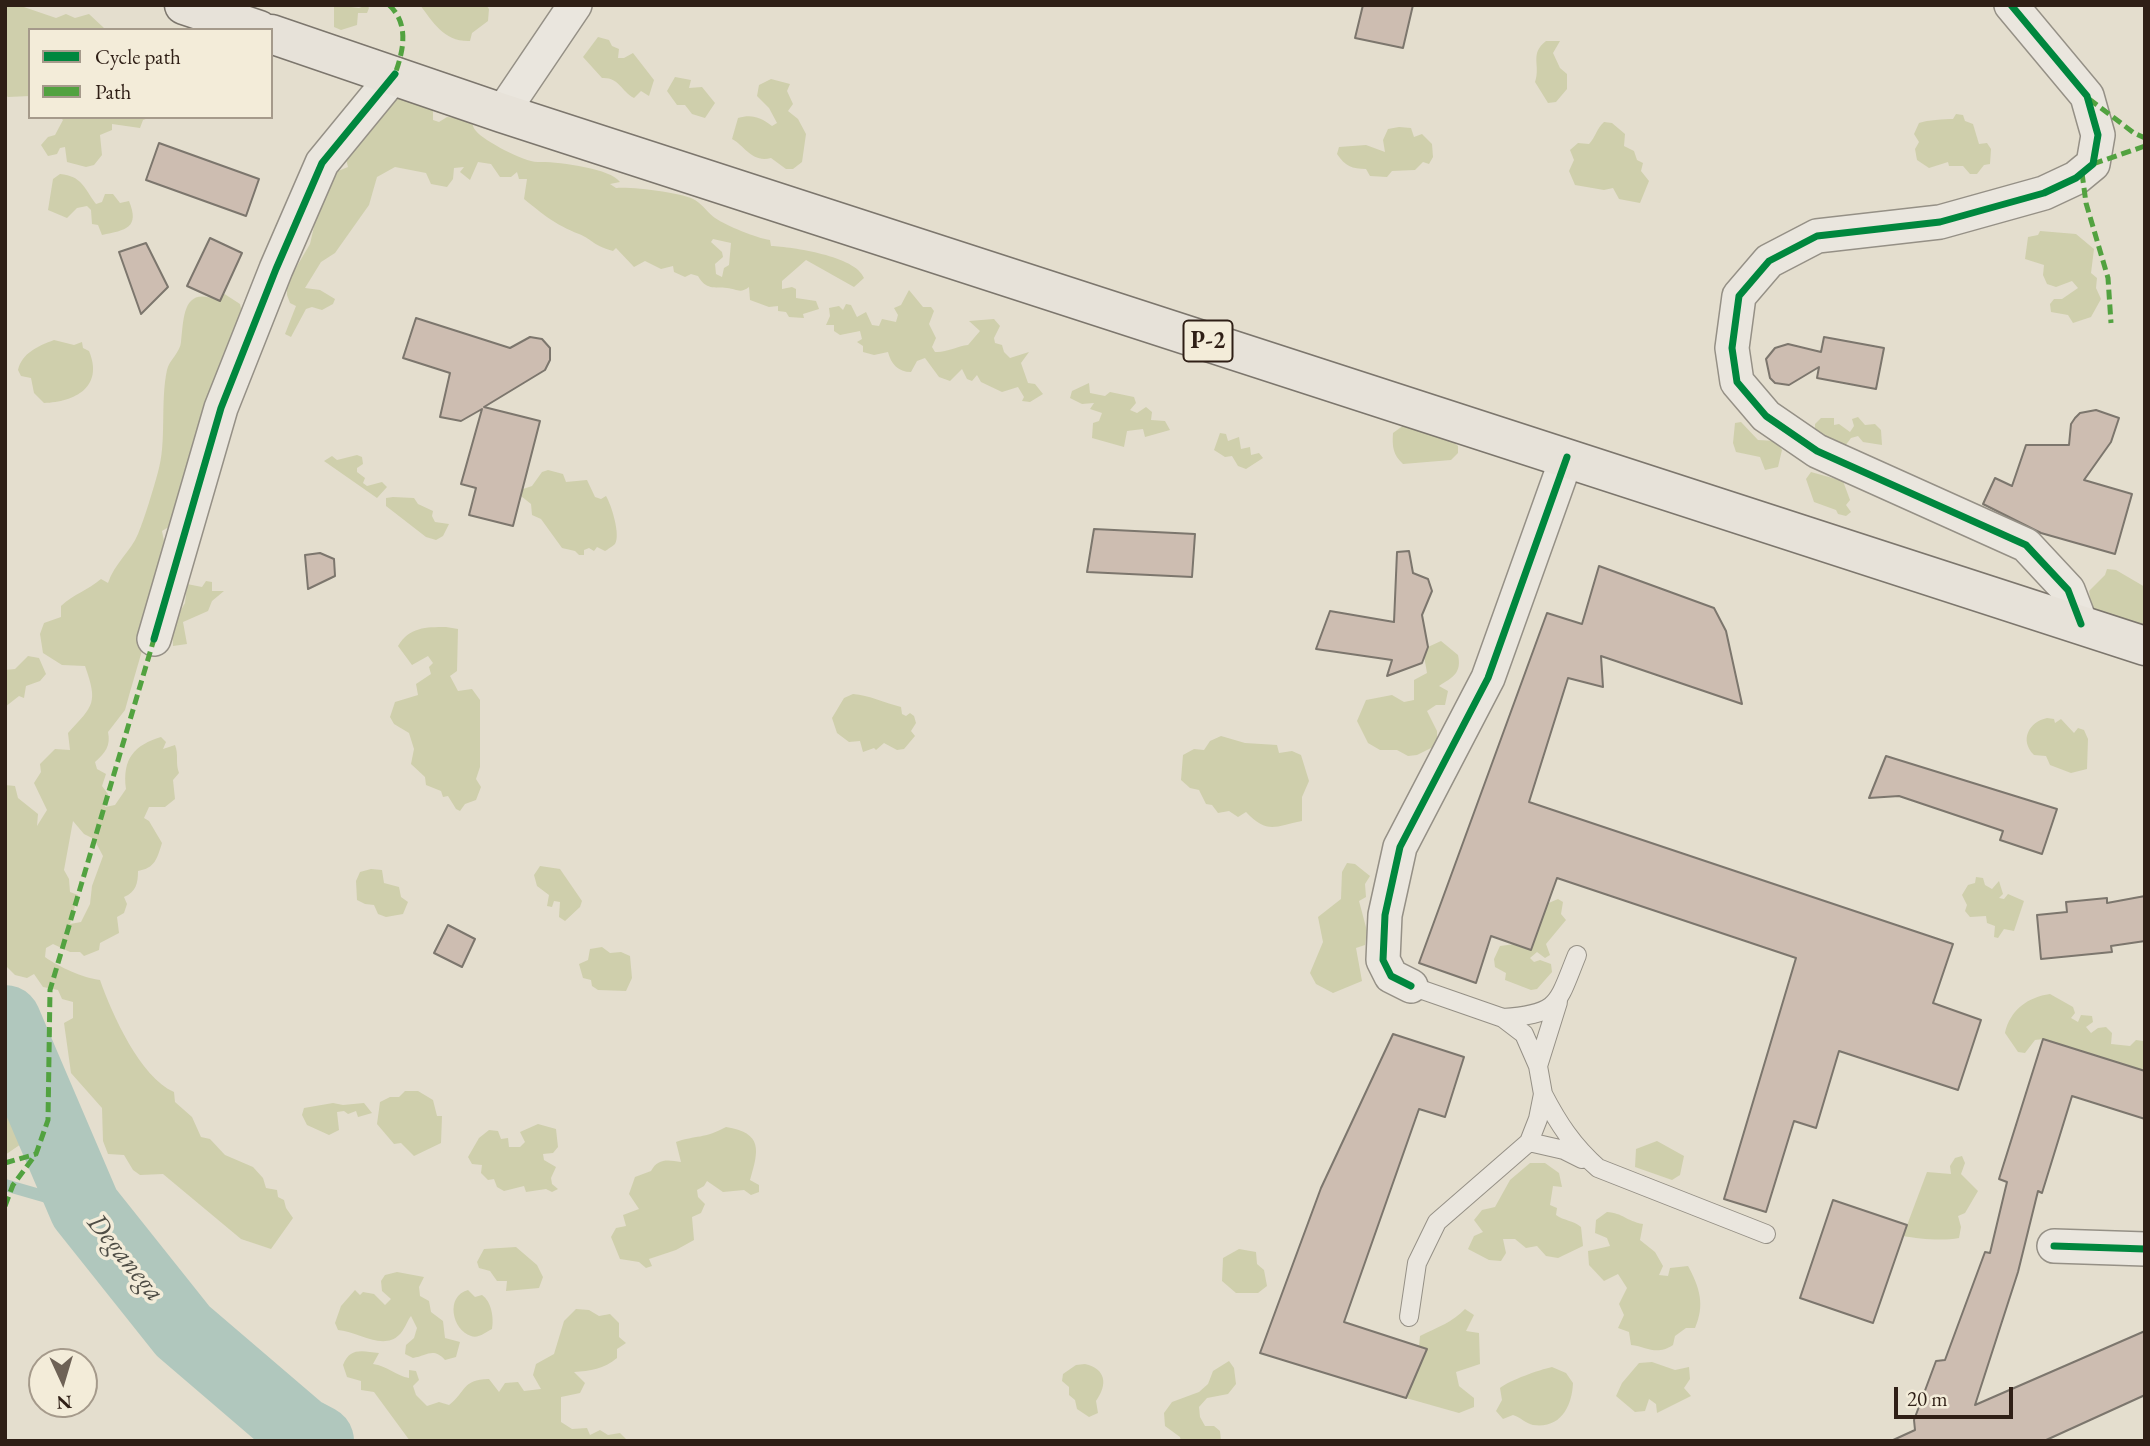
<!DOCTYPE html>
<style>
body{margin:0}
#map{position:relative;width:2150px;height:1446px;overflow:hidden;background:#e4dece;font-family:"EB Garamond",serif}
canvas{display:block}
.frame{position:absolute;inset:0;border:7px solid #2f1f16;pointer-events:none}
.legend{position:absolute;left:28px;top:28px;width:245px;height:91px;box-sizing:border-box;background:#f3ecd9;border:2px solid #a59a8b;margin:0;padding:9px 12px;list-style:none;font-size:21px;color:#2f1f16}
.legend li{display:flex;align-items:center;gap:14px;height:35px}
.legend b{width:35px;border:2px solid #a59a8b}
.north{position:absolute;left:28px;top:1348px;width:70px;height:70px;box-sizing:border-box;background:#f3ecd9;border:2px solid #a59a8b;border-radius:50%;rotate:176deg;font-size:19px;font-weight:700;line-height:28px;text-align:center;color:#2f1f16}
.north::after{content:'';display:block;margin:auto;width:24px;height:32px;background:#6e6256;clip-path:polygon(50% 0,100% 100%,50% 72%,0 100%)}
.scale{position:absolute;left:1894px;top:1387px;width:119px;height:32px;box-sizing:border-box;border:4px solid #2f1f16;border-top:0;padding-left:9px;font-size:21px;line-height:24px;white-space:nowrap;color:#2f1f16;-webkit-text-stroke:5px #f3ecd9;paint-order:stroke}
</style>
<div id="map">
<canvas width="2150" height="1446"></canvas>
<div class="frame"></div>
<ul class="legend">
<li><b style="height:9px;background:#00873e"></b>Cycle path</li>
<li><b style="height:9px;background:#52a240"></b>Path</li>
</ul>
<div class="north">N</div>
<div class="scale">20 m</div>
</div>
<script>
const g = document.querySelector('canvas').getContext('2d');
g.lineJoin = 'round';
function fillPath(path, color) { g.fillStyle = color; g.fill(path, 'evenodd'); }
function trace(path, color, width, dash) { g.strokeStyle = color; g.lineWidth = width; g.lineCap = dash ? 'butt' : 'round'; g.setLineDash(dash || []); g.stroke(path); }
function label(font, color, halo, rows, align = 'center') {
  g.font = font + ' "EB Garamond",serif'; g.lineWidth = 7; g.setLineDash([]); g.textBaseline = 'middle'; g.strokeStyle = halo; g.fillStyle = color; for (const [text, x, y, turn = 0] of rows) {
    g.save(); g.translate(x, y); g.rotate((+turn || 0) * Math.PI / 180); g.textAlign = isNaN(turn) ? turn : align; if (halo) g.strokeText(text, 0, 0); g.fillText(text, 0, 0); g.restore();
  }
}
fillPath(new Path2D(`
 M5,5H18L56,18L66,14L75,18L89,14L104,28L125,30H30V96L8,97L5,95Z
 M334,5L359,8L367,5L369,8L367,13H358L357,25L341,30L334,27Z
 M420,5H486L489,9L488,21L472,33L470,41C444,42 433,22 420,5Z
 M598,37L609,40L612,46L619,49L618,58H624L633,53L654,80L649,96L641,91L634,98C621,91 619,77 602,78L583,57Z
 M1546,41H1560L1553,53L1560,68L1567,74V89L1556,102L1548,103L1535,82C1541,65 1529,54 1546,41Z
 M675,77L691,80L689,88L702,87L715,103L705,118L692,114L685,105H677L667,91Z
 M771,79L790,84L787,91L793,104L788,111L798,119L806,134L802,162L793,169H786L771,158C752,163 745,146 732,139L738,118C752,114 760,117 772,126L777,123L769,108L757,96L759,85Z
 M398,97L428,106L433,111V120L439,122L447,117L467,119C474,122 471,125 476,131C484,141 526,163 538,162C554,161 611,168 620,182L610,184L616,188C628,186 686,193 695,200C703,205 708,213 715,218C727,226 756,238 770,240L771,246C792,247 856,256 864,278L854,287L806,260L782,281V289L792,287L796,289V298L816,301L819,309L803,314L804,318L789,317L786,312L778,311V306L769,307L750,300L749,287C740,294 737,289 727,288C714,287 706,290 698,276L691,274L685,277L674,272L673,266L661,269L645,261L634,267L616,248L613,251C594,246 593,240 579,234C554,224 544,215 524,199L527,179H519L517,172L511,177H500L491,164L478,162L470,180L460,172L464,167L454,168L453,179L447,187L431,184L426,173L395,167L377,177L369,205L335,253L321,262L305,288L320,290L335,299L333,304L322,310L312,307L306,309L291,337L285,334L296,306L290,303L287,295V283L310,244L318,209L338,171L348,167L346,159ZM713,239L731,243L729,265L724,268L722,277L716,274L715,264L723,257L722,252L711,242Z
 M1956,114L1963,115L1965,121L1973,124L1979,144L1987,143L1991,149L1990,164L1984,165L1977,174H1970L1963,166H1949L1948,162L1929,168L1917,160L1915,149L1919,142L1914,134L1919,123C1928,120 1944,119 1953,119Z
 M60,117H151L143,120L140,128L112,124V130L100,135L102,155L94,165L86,167L67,162L65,147L60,148L57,154L48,156L41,145L48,137L55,135L63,120Z
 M1604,122L1612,123L1625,134L1624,146L1634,151L1637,160L1643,163L1641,171L1649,181L1640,203L1619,199L1613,188L1604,190L1575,185L1569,171L1574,160L1570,150L1578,143L1589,144C1596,137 1596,129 1604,122Z
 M1399,127L1411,128L1414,137L1422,134L1432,144L1433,157L1429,164L1423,162L1415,170L1392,171L1387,177L1370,176L1366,169C1352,169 1345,166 1337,154L1339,147L1366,145L1385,152L1383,140L1388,129Z
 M60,174C82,176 84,188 96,204L102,202L105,194H113L120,203L129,201C140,228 126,230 102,235L98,225L92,224L91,210L87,206L77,208L67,218L48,210L53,179Z
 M2040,231L2076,234L2094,249L2091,273L2097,278L2096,288L2101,299L2091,317L2073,323L2068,315L2051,312L2050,304L2054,299H2062L2078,288L2072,281L2056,287L2047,284L2043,275L2044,265L2025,259L2028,237L2038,235Z
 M909,290L923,307H931L934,311L929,324L936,338L932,347L935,352C946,353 957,346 968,345L980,331L969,321L994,319L1000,326L994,338L995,343L1002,345L1004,352L1010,358L1029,352L1021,363L1028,383L1035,384L1043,394L1030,402L1022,401L1024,397L1018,387L1002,392L981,382L977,375L972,381L967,379L962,369L950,381L939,377L925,358L917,361L911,372C898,372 891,364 888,352L874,355L863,352V346L857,342L862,339L860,331L840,335L834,331V325H826L830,316L829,308L839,306L843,310L846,304L851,305L857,317L866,312L872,325L879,326L882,319L896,322L898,315L894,308L901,305Z
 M223,293L240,304L243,316L216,395L201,415L172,525L162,531L164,541L146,637L130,692L125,710L108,732C111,746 105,753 95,762L97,769L106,774L102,786L108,794L105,807L115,805L126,789C122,758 135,745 161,737L166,742L163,749L175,745C179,755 175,763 179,773L173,780L175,799L165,807H149L144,818L149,821L162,843C157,859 155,868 138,871C138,883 136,892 124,897L127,904L124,913L117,917L119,933L100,943L99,950L84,956L80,952H70L53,944L46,948L45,957C59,967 83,978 100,980C112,1014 140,1077 174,1092L175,1102L192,1117L201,1137L210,1139L225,1155L253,1167L263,1178L266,1188L277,1190L278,1197L284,1200L286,1208L293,1218L271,1249L241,1239L163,1174L140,1175L133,1170L124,1155L108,1154L103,1141L102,1108L71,1073L64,1023L73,1018V1002L62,999L58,990L43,987L34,974L27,978L15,975L5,965V785L15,786L18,798L38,814L37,826L47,810L34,783L41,772L40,764L55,749L70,750L68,733C94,705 98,703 85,666L62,665L43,653L40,634L44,623L61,617V606C74,594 88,590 101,579L108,583C114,564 131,551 138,534C145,517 153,490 158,472C167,442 160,402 167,370C169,360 180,353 181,342C184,316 183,285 219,301ZM73,821L84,834L94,839L103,856L92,886L90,904L81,922L70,924L78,895L70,892L69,879L64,870Z
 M54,340L74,345L82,342L83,348L89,351C104,387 75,402 44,403L34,393L31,378L21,376L18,370C22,353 38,346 54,340Z
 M1089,383L1090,393L1105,396L1110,392L1134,397L1136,403L1130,410L1137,413L1146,407L1152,412L1151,420L1165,421L1170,430L1145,437L1143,429L1127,431L1124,447L1092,438L1093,423L1099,421L1102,413L1090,409L1094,403L1082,404L1070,398L1072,391Z
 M1858,417L1865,425L1875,424L1881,430L1882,445L1863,442L1858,436L1851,438L1845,446L1815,432V424L1821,418H1834V425L1839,424L1850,432L1854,426L1852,419Z
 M1741,422L1758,440L1775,441L1782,450L1778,467L1765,470L1760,457L1736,452L1733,443L1735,423Z
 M1404,425L1452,441L1458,446V453L1451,460L1403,464C1393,455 1392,446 1393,433Z
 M1220,433L1226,434L1228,441L1239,437L1241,449L1250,447L1251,455L1259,453L1263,458L1246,469L1238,466L1232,456L1225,457L1214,450Z
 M357,455L362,457L363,464L357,468V472L365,478L363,483L367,486L382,482L387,487L377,498L324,461L332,456L337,460Z
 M548,470L563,474L566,482L587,480L595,497L601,499L606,496C611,504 621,535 615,544C614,545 607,550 605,551L597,547L594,551L589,548L584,550V555H579L575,551L562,548L541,519L532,515L531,504L521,496L523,489L532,486L542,472Z
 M1811,472L1843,481L1850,500L1846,505L1851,512L1846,516L1838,514L1836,510L1814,502L1806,479Z
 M393,497L414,498L418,504L433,511L432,516L435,522L449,524L443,536L436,540L426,537L386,506V498Z
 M2107,569L2116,570L2145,587V629L2111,619L2109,613L2092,610L2089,591L2105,575Z
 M206,581L212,582V591H224L212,601L208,611L183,622L187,644L173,646L172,626L185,603L187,584L202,587Z
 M446,627L458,629L457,671L450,676L458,691L472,689L480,700V767L476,779L481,787L476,800L465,804L460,811L456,809L448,796L443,797L441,791L426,785L425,777L411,764L414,749L409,733L394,724L390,717L395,702L418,695L416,684L431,674L429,667L433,663L428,656L412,665L398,646C409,627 426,627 446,627Z
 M1441,641L1458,655C1462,673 1453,677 1439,686L1448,691L1445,705H1436L1427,711L1437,731V745L1417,755L1408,756L1397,750H1380L1368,743L1357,721L1366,700L1392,695L1404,702L1414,700V680L1427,673L1424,656L1428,647Z
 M28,656L39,658L46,674L40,681L26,686L24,698L19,696L5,707V670L15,669Z
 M853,694C869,695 885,703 901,707L902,714L906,716L910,713L914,716L916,723L911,731L915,736L904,749L897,750L884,743L876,750L874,748L863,752L860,741L849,742L837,733L832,718L844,698Z
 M2047,718L2054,719L2055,723L2061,719L2074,733L2078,728L2084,730L2088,739L2087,769L2071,773L2050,765L2046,756L2034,755C2019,740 2029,722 2047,718Z
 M1221,736L1245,743L1277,745L1279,753L1292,751L1301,755L1309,781L1302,797V821C1275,826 1268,835 1246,812L1238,817L1229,811L1218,813L1212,805L1206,804L1199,790L1190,788L1181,780L1183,755L1194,749L1204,750L1210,741Z
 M1347,863L1355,864L1370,876L1365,884L1366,897L1359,901L1367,931L1365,945L1356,948L1362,981L1333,993L1316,984L1310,973L1323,942L1318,917L1341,899L1342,872Z
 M540,866L560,869L582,901L580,907L565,921L559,917L560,902L554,901L552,907L547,906L549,895L537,886L534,875Z
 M371,869L382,870L384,883L399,887L401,897L408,902L403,914L386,917L378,914L374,905L365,904L357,900L356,881L360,872Z
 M1976,877L1983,878L1985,885L1992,889L1999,881L2003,894L1999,898L2004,899L2008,894L2024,901L2014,931L2004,929L1998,938L1994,937L1995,926L1987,923L1986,916L1970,917L1965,911L1967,905L1962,895L1968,885L1975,883Z
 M1558,899L1563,902L1561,914L1566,920L1546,944L1550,955L1545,958L1537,952L1530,958L1534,962L1540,960L1551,964L1552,972L1537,989L1531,990L1505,980L1506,973L1495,967L1494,959L1500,946L1515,944L1513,930L1544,905Z
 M602,947L610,953L621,952L630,956L632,978L626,991L598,990L592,986L591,980L583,978L579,964L588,960L590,949Z
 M2050,994L2073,1007L2075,1013L2071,1018L2078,1022L2081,1015L2092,1016L2093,1022L2086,1027L2091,1033L2098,1028L2106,1027L2112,1033L2111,1044L2130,1046L2136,1040L2143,1041L2145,1071L2043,1039L2035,1040L2025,1053L2018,1052L2005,1033C2010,1010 2028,997 2050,994Z
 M5,1077C15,1099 30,1116 24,1142L5,1155Z
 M405,1091H418L433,1100L437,1116H442L441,1143L414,1156L401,1143L394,1144L377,1124L380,1102L390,1097H399Z
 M333,1103L343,1105L364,1103L372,1113L358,1117L356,1111L348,1114L344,1111L337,1112L339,1130L329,1135L307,1125L302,1115L304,1108Z
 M538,1124L556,1129L558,1147L553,1153L543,1154L544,1160L556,1167L551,1178L552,1184L558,1189L552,1192L546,1189L526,1192L524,1186L504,1191L497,1187L494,1179L488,1180L481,1173L482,1165L472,1164L468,1157L479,1138L489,1130L498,1131L501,1139L508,1138L509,1147H520L525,1142L520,1132Z
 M726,1127C763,1133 759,1150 750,1180L759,1185V1192L751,1195L744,1190L723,1192L707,1181L704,1186L697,1190L698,1197L705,1204L701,1213L692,1217L694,1240L676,1250L649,1259L652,1266L646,1268L639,1262L620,1259L611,1237L616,1228L626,1226L623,1215L639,1209L629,1194L635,1177L651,1171C658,1158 668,1160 681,1162L676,1142C696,1135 704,1139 726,1127Z
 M1657,1141L1684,1156L1680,1175L1672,1180L1635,1167L1636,1149Z
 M1962,1156L1965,1163L1961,1174L1978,1191L1965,1213L1958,1216L1961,1227L1959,1238C1943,1241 1919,1239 1903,1236L1927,1172L1951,1174L1950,1166L1955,1158Z
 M1530,1163H1545L1559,1173L1562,1187L1553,1186L1550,1205L1557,1208L1556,1215C1564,1221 1573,1220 1581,1227L1583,1246L1558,1258L1546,1256L1537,1246L1526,1248L1515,1239H1503L1506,1253L1501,1261L1489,1260L1468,1249L1474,1236L1483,1232L1474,1220L1482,1210L1495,1207L1510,1180Z
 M1607,1212C1623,1213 1626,1221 1643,1224L1640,1240L1655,1252L1663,1266L1659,1275L1668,1276L1670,1268L1688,1266C1700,1288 1705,1305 1695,1328H1686L1675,1336L1673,1345C1656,1356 1648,1347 1631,1345L1629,1332L1618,1328L1624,1315L1619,1304L1627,1288L1618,1274L1604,1281L1589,1265L1588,1251L1610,1246L1607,1238L1595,1233L1596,1220Z
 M516,1247L537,1265L543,1277L539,1288L506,1291L507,1281H497L490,1271L479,1268L477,1262L484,1249Z
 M1239,1249L1256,1252L1257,1264L1264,1270L1267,1286L1258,1293H1236L1222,1281L1223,1258Z
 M397,1272L424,1277L419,1287L420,1296L429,1301L431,1312L443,1321L445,1338L460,1342L456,1357L445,1360C433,1347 427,1356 413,1358L405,1354L406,1345L414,1338L417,1328L411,1316C407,1321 404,1331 399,1335C383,1351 356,1331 338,1330L335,1323L341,1306L355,1290L360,1295L363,1292L374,1294L385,1305L391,1299L382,1291L381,1281L385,1275Z
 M468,1290L475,1297L482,1295C492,1302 494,1319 492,1329C486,1332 478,1339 471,1336C452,1330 445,1296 468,1290Z
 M576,1309L589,1310L599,1316L610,1314L619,1323V1337L626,1343L617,1349V1358C604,1369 590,1371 574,1372L585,1383L580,1393L561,1397V1422L572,1429L587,1428L590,1435L600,1430L608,1435L620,1433L628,1441H410L374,1392L361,1390V1381L347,1377L343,1365C350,1347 362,1351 379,1353L373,1364C387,1366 397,1376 409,1378V1370L416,1371L419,1380L413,1386L416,1395L427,1406L439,1402L449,1405C467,1391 461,1380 489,1379L499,1392L505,1383L518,1382L524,1391L541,1389L533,1375L536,1364L554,1354L564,1321Z
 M1465,1309L1474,1315L1466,1331L1479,1333L1480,1364L1456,1372L1459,1386L1474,1398V1407L1459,1413L1406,1398L1426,1351L1419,1346L1420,1336C1436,1328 1453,1322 1465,1309Z
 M1229,1361L1234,1368L1236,1384L1228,1394L1207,1398L1199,1407L1200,1417L1205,1426H1214L1220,1431L1221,1441H1181L1180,1437L1165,1426L1164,1413L1172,1402L1199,1392L1208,1384L1213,1371Z
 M1652,1362L1675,1370L1689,1367L1690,1379L1684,1388L1691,1396L1657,1413L1656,1404L1649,1399L1645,1411L1635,1412L1616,1396L1622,1383L1639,1363Z
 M1085,1364C1106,1369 1108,1384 1096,1401L1098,1413L1089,1417L1077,1409L1075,1400L1069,1395V1387L1062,1381L1063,1374L1076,1365Z
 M1552,1367L1566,1373L1573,1383C1572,1406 1561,1429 1533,1425C1527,1424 1520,1417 1513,1415L1503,1419L1496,1411L1502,1400L1500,1388C1510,1380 1539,1370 1552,1367Z`), '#cfcfac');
trace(new Path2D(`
 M5,1185L85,1208`), '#b0c7bd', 12);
trace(new Path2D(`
 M5,1021L85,1208L183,1331L301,1432L318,1441`), '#b0c7bd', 72);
const building = new Path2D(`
 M1363,5H1413L1403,48L1355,38Z
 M159,143L259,179L246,216L146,180Z
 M210,238L242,253L220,301L187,286Z
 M146,243L168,287L141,314L119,252Z
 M416,318L510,348L530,337L542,339L550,348V360L545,370L484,407L540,421L513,526L469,515L476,488L461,484L482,409L461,421L440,417L450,373L403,358Z
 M1824,337L1884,348L1876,389L1817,378L1819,367L1789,385L1775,383L1770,378L1766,359L1775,348L1788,344L1821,352Z
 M2096,410L2119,418L2111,442L2084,480L2132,494L2115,554L2041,533L1983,504L1995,478L2012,486L2026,445H2069L2071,424L2075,418L2080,413Z
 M1094,529L1195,534L1192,577L1087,572Z
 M1409,551L1413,573L1428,579L1432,591L1422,615L1428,647L1422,663L1387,676L1392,660L1316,649L1330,611L1394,622L1397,552Z
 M320,553L334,559L335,576L308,589L305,555Z
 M1599,566L1714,608L1726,631L1742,704L1601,656L1603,687L1568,678L1529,802L1953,944L1933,1003L1981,1020L1958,1090L1839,1051L1816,1128L1794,1121L1766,1212L1724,1199L1796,958L1557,878L1531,950L1491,936L1476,983L1419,963L1547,613L1582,624Z
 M1886,756L2057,809L2042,854L2000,840L2003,831L1899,796L1869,798Z
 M2145,896V941L2111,946L2112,952L2041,959L2037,915L2067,912L2066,902L2107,898V903Z
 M448,925L475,939L462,967L434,953Z
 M1393,1034L1464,1057L1445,1117L1419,1109L1344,1322L1427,1349L1406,1398L1260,1353L1321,1188Z
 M2043,1039L2145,1071V1119L2072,1096L2042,1193L2038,1191L2018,1272L1975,1405L2145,1331V1395L2044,1441H1891L1915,1430L1914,1420L1936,1361L1945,1360L1985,1252L1990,1253L2007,1182L1999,1179Z
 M1833,1200L1907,1225L1873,1323L1800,1298Z`);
fillPath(building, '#cdbdb1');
trace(building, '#7c766d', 2);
const lane = new Path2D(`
 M1503,1018C1560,1014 1557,1004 1577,955
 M1538,1066L1558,1002
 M1543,1094C1558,1123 1573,1146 1598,1168L1766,1234
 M1529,1142L1564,1150L1582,1159
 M1409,1317L1417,1263L1437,1222L1529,1142L1538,1119L1543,1094L1538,1066L1524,1034L1503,1018L1411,986`);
const street = new Path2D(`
 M2011,5L2087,96L2098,135L2093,164L2076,178L2044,193L1940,222L1817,236L1769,261L1739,296L1732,348L1737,382L1766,416L1817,451L2026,545L2068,590L2081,624
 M502,113L575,5
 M154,639L221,408L276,269L322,163L395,74
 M1411,986L1391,976L1383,960L1385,915L1400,847L1488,678L1567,457
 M2054,1246L2145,1249`);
const highway = new Path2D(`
 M184,5L259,30
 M271,34L502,113L2145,646`);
trace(lane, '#959086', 20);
trace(street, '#959086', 36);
trace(highway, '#7c766d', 41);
trace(lane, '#eae6de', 18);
trace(street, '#eae6de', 33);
trace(highway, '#e7e2d9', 38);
trace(new Path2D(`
 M389,5C410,24 403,52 395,74
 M2089,99L2134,133L2145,138
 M2093,164L2145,146
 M2082,173L2086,203L2108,278L2111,323
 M5,1163L36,1154
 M5,1206L13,1185L36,1154L48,1120L50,990L154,639`), '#52a240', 5, [10, 5]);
trace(new Path2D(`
 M2011,5L2087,96L2098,135L2093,164L2076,178L2044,193L1940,222L1817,236L1769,261L1739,296L1732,348L1737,382L1766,416L1817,451L2026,545L2068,590L2081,624
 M154,639L221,408L276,269L322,163L395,74
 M1411,986L1391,976L1383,960L1385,915L1400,847L1488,678L1567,457
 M2054,1246L2145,1249`), '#00873e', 7);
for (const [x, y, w] of [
 [1208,341,49]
]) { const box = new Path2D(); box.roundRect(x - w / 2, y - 20.5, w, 41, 5); g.fillStyle = '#f3ecd9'; g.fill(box); trace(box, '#2f1f16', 2); }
label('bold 24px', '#2f1f16', null, [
 ["P-2",1208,341]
]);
label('italic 28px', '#4f4e46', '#f3ecd9', [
 ["Deganega",125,1258,51]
]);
</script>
